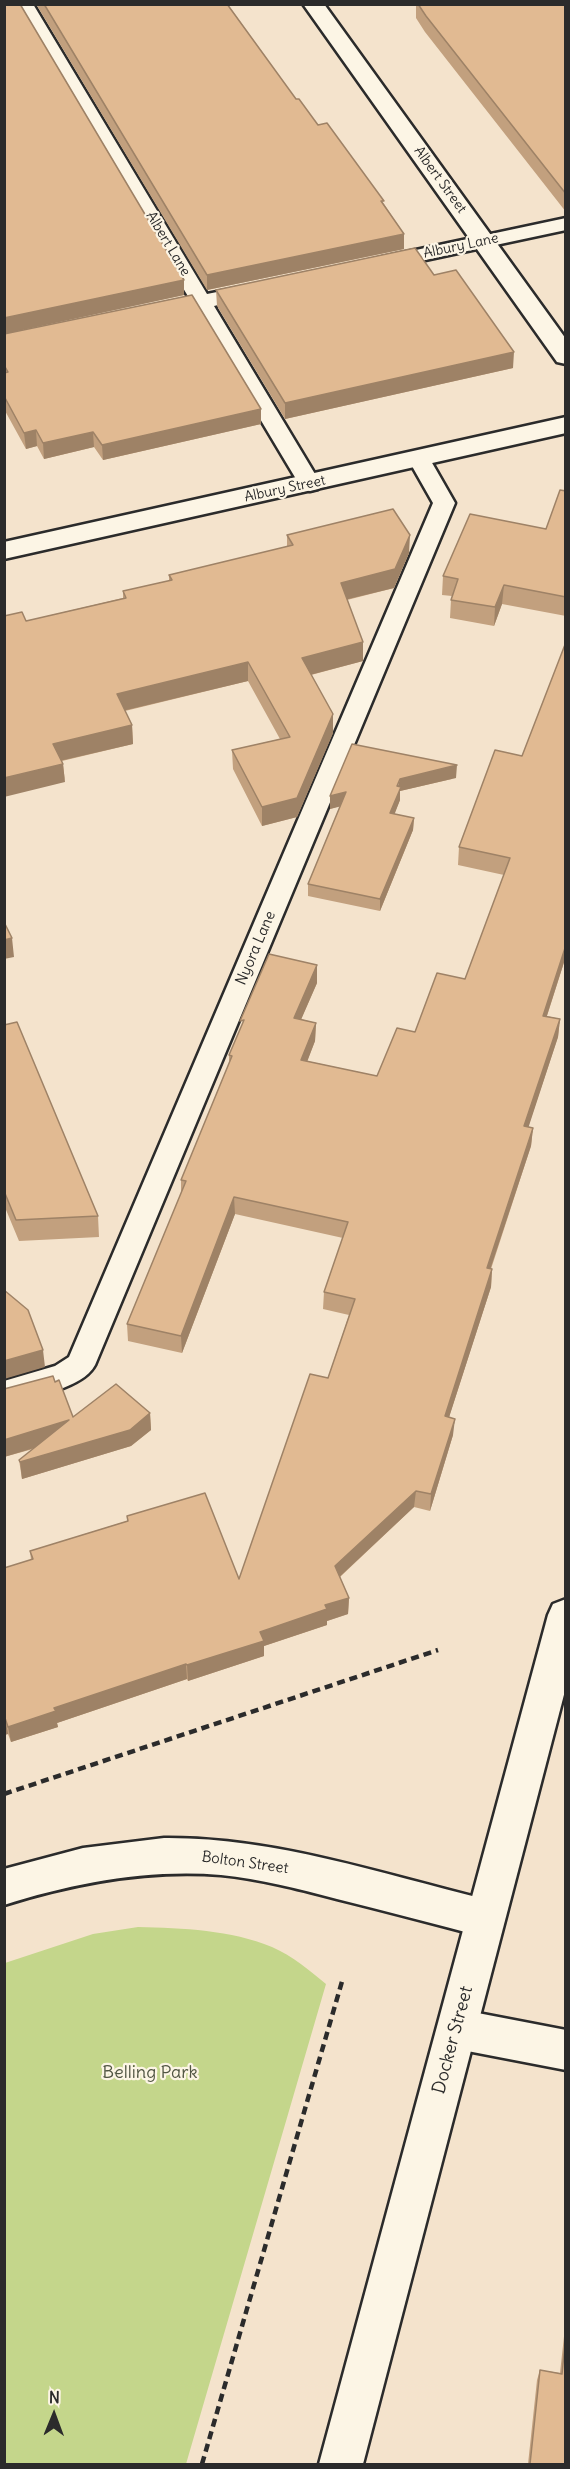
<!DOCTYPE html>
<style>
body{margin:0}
#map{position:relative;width:570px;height:2469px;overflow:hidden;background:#f4e3cc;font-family:Delius,sans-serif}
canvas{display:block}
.frame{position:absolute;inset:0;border:6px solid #2b2b2b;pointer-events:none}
.north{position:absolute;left:24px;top:2385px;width:60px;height:60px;-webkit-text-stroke:4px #fcf5e5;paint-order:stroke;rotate:1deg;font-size:16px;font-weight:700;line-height:24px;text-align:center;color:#2b2b2b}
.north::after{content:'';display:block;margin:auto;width:21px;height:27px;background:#2b2b2b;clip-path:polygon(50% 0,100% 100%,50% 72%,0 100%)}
</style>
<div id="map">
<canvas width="570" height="2469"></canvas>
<div class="frame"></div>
<div class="north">N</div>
</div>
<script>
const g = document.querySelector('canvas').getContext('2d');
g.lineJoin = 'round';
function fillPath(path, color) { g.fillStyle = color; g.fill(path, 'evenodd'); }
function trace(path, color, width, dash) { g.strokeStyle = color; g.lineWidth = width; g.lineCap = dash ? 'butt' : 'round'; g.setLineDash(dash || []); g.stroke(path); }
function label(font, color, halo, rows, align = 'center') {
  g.font = font + ' Delius,sans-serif'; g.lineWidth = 4.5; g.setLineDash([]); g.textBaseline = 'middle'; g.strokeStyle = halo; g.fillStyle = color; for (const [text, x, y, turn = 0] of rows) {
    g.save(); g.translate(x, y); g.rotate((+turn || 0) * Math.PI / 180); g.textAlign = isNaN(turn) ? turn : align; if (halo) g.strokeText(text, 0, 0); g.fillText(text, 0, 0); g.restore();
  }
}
fillPath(new Path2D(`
 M138,1927C183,1928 231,1930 272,1947C293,1956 310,1971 326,1984L186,2464H5V1963L93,1934Z`), '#c4d68b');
const service = new Path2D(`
 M14,4H33L207,294L252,285L259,287L262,291L259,295L214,306L321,484L318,489L310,491L302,489L195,310L160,317L153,315L150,311L153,307L189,298Z
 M566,218V230L383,269L376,267L373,263L376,259L383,257Z
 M419,452L427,454L455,503L95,1365C83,1389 30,1397 4,1405V1381L55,1366L69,1357L433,503L408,459L411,454Z`);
const minor = new Path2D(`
 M303,4H324L566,339V364L557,362Z
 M566,417V433L4,559V542Z
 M164,1838C273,1837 379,1873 484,1899L498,1905L504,1918L498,1931L484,1937C435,1924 386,1911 337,1899C299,1889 260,1879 221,1875C147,1869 74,1883 4,1905V1869L83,1848Z
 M457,2009L566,2030V2070L457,2049L443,2043L437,2029L443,2015Z`);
const secondary = new Path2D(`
 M566,1599V1687L363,2464H319L548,1615L553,1604Z`);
trace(service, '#2b2b2b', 5);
trace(minor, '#2b2b2b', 5);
trace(secondary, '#2b2b2b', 5);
trace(new Path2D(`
 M4,1794L438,1650
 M202,2464L343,1978`), '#2b2b2b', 4.5, [8, 5]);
fillPath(service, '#fcf5e5');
fillPath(minor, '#fcf5e5');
fillPath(secondary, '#fcf5e5');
fillPath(new Path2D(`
 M4,4L184,280V295L16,331L261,424L103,460L94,447L44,459L37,446L26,449L4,409Z
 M36,4H230V6H229L296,99L384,204L404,234V249L207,290Z
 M415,4H566V212L425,32L416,18V6Z
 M566,218V236L564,234Z
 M434,275L513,368L285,419L217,306L216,290Z
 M566,491V616L502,604L494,626L450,618L451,600L452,596L442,595L443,576L546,529Z
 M287,535L409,553L394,588L347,600L363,661L311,675L333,733L297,817L262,826L233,769L232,750L280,739L248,681L125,711L132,725L133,744L62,761L63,764L65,782L26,621L123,598V591L169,581V575L287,547Z
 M566,642V956L547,1016L560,1019L558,1037L528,1127L533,1128L531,1146L491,1269H492L491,1287L449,1417L453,1435L430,1511L414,1507L340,1577L349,1598L348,1614L327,1621V1625L264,1646V1656L188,1681L187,1679L57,1723L58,1727L11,1742L8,1734L4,1735V1568L31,1560L30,1551L127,1521V1516L239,1579L328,1378L349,1315L323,1309L324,1292L343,1238L235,1214L182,1353L128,1341L127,1324L181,1193V1180L229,1063V1055L317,965V983L301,1019L316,1023L315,1041L307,1061L377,1076L415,1032L465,979L504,875L458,865L459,847L522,756Z
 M456,778L400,791V800L394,814L414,818L413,830L380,911L308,896V884L340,806L330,809V796Z
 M4,1025L98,1216L99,1237L19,1241L4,1205Z
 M55,1382L73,1417L150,1413L151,1430L131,1446L22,1479L19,1460L33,1449L4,1457V1389Z
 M566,2318V2464H528L537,2380L540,2370L560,2373Z`), '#c2a07e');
fillPath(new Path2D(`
 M404,234V249L207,290V275Z
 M184,280V295L4,334V318Z
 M514,352L513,368L285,419V403Z
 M261,409V424L103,460L102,445Z
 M36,430L37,446L26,449L24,433Z
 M93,432L94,447L44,459L43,443Z
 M410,535L409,553L394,588L340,601L341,583Z
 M504,585L502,604L494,626L495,607Z
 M363,642V661L302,677V658Z
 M248,662V681L118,712L117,694Z
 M333,714V733L297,817L262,826V807Z
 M132,725L133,744L55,762L53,744Z
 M63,764L65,782L4,797V778Z
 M457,765L456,778L400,791V800L390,826V813L400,779Z
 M346,792V805L330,809V796Z
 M414,818L413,830L380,911V899Z
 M12,938L14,957L4,959V940Z
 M566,945V956L541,1034L543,1016Z
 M317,965V983L294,1036V1018Z
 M560,1019L558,1037L523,1144L524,1126Z
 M316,1023L315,1041L301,1078V1060Z
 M533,1128L531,1146L485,1285L487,1268Z
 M234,1197L235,1214L182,1353L181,1336Z
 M492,1269L491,1287L444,1433L445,1416Z
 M43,1350L45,1367L4,1379V1361Z
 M150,1413L151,1430L131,1446L22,1479L20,1462Z
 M455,1419L453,1435L430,1511L431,1494Z
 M69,1420L71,1437L4,1457V1440Z
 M416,1491L414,1507L334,1582L335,1566Z
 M349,1598L348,1614L327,1621V1625L264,1646V1656L188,1681L187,1665L260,1632L325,1605Z
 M186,1664L187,1679L57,1723L58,1727L11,1742L8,1727L54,1708Z
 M5,1718L8,1734L4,1735V1719Z`), '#9e8266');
const building = new Path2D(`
 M4,4H20L184,280L4,318Z
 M44,4H227L296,99H299L318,125L327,123L384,201H381L404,234L207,275Z
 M418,4H566V194L426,16Z
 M415,248L434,275L456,270L514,352L285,403L216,290Z
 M192,295L261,409L102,445L93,432L43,443L36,430L24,433L4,396V373L8,372L4,365V334Z
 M560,490L566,491V597L504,585L495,607L451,600L458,579L443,576L470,514L546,529Z
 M393,509L410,535L395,569L341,583L363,642L302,658L333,714L297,798L262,807L232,750L290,737L248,662L117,694L132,725L53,744L63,764L4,778V616L22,612L26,621L126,598L123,591L172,580L169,575L293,545L287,535Z
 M566,642V945L543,1016L560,1019L524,1126L533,1128L487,1268L492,1269L445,1416L455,1419L431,1494L416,1491L335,1566L349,1598L325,1605L327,1609L260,1632L264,1641L187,1665L186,1664L54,1708L56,1711L8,1727L5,1718L4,1719V1568L33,1559L30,1551L128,1521L127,1516L205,1493L239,1579L310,1374L328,1378L355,1299L324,1292L348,1222L234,1197L181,1336L127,1324L186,1181L181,1180L232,1056L229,1055L244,1020L240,1021L269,954L317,965L294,1018L316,1023L301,1060L377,1076L397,1028L415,1032L437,973L465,979L510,858L459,847L495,750L522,756Z
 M352,744L457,765L400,779L397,786L401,787L390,813L414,818L380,899L308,884L346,792L330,796Z
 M4,922L12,938L4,940Z
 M17,1022L98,1216L16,1220L4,1191V1025Z
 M4,1290L28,1310L43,1350L4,1361Z
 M53,1376L55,1382L59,1380L73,1417L116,1384L150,1413L130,1430L20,1462L19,1460L69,1420L4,1440V1389Z
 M566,2335V2464H530L540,2370L562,2374Z`);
fillPath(building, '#e1ba92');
trace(building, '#9e8266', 1.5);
label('14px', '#2b2b2b', '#fcf5e5', [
 ["Albert Street",440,180,54],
 ["Albert Lane",168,244,59],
 ["Albury Lane",461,246,-12],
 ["Albury Street",285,489,-12]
]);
label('15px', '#2b2b2b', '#fcf5e5', [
 ["Nyora Lane",256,948,-67],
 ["Bolton Street",245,1863,8]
]);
label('18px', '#2b2b2b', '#fcf5e5', [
 ["Docker Street",453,2040,-75]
]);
label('18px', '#515643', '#fcf5e5', [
 ["Belling Park",150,2073]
]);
</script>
